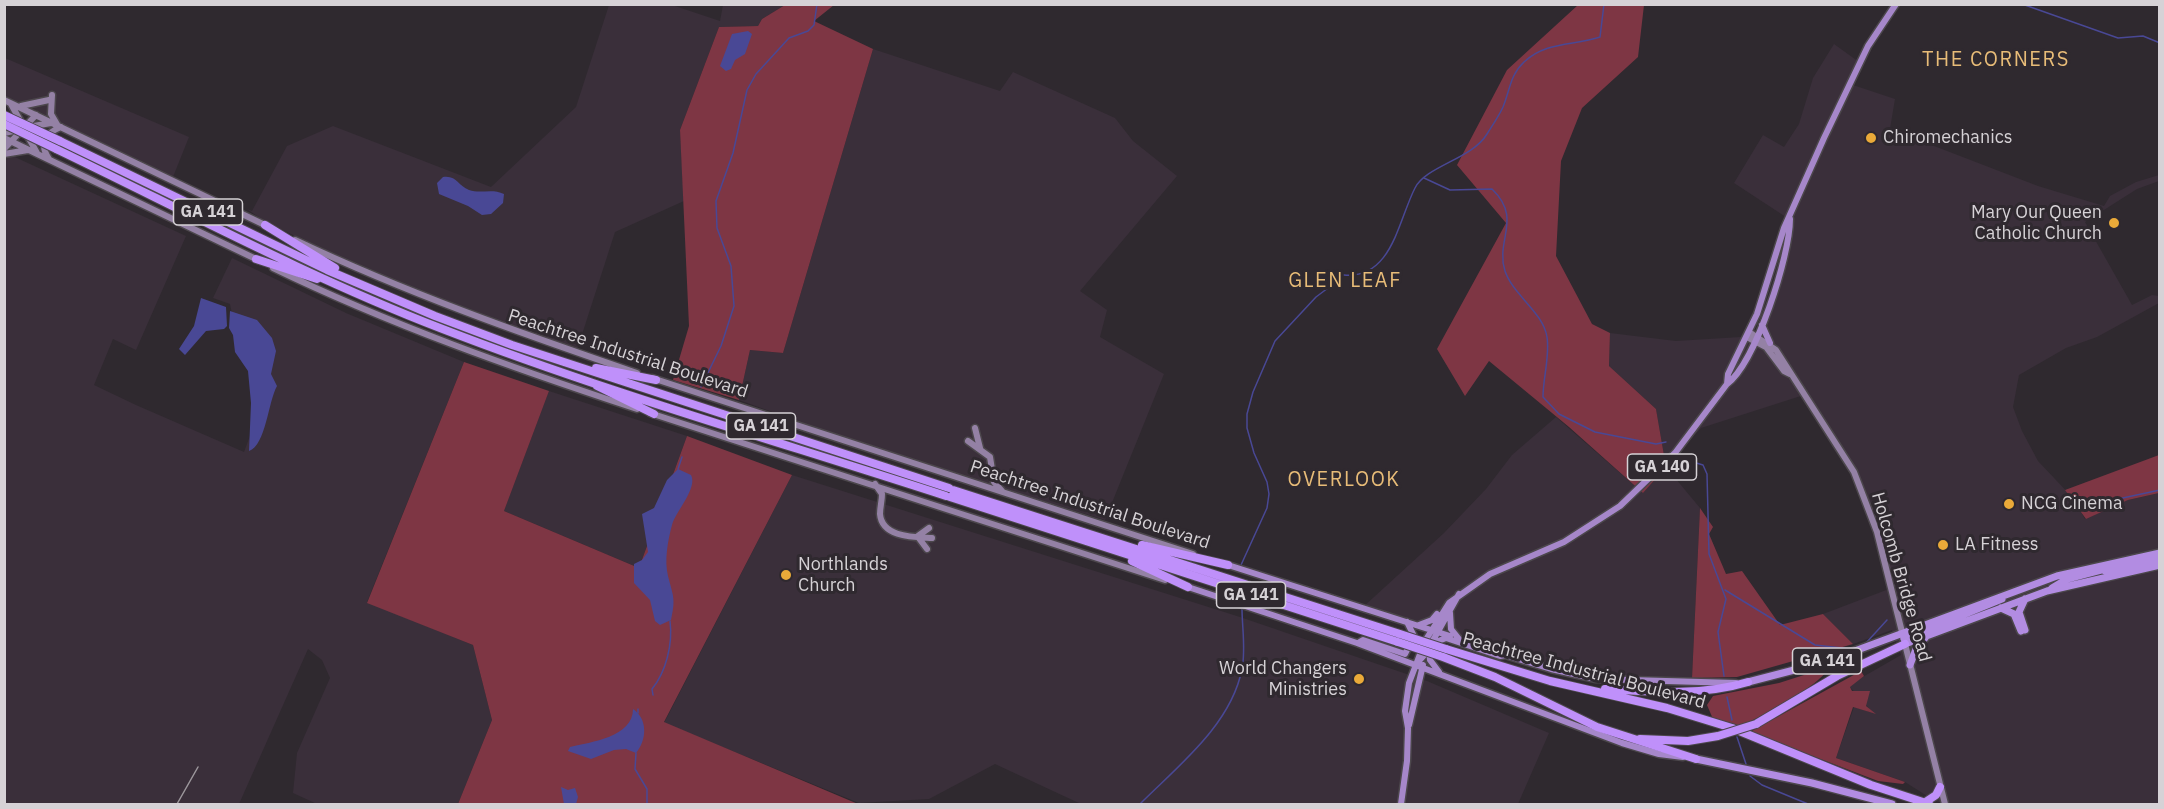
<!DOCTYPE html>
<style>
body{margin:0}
#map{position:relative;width:2164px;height:809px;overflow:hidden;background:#2f292f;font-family:"IBM Plex Sans",sans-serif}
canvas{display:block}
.frame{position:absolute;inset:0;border:6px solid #d6d2d6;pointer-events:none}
</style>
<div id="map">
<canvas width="2164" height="809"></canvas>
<div class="frame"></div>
</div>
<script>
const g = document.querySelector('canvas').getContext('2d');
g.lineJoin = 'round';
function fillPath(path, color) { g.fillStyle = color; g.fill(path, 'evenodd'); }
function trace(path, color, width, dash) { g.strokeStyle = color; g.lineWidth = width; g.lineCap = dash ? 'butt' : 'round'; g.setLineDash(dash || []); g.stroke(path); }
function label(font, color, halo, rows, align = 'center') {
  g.font = font + ' "IBM Plex Sans",sans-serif'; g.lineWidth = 6; g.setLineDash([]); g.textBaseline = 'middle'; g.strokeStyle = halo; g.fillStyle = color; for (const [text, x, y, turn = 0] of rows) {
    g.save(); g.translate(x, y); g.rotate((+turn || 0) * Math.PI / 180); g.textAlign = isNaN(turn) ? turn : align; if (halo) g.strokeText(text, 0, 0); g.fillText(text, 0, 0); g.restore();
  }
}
fillPath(new Path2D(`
 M609,5H672L720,21L723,5H785L762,19L758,26L719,27L680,130L684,201L615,232L577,350L464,310L359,267L264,221L247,209L252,211L287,146L333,126L491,187L576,107Z
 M1834,44L1859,62L1850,84L1895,99L1890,129L2038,186L2104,206L2110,196L2136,182L2159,175V181L2137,189L2085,222L2132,305L2152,295L2159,296V303L2097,337L2066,348L2019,375L2013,407L2022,431L2038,461L2072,497L2085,519L2128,500L2159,493V804H1945L1935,801L1905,782L1836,758L1854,707L1873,713L1850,687L1854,682L1901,655L1892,630L1853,644L1823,614L1889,589L1856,471L1807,394L1701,428L1666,467L1700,508L1692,678L1634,679L1566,670L1362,608L1444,533L1486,489L1512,455L1556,417L1643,493L1666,467L1656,409L1609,366L1610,333L1676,341L1757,336L1792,221L1734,183L1763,135L1784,147L1799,124L1813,78Z
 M873,49L1000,91L1013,72L1115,118L1133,141L1177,176L1080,291L1107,310L1100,337L1164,374L1105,520L866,446L739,400L750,350L783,353Z
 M5,58L189,137L173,177L5,96Z
 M4,152L186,236L136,350L113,339L94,385L136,405L244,452L254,425L255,391L236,333L230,304L213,298L232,258L346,313L464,362L367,602L473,645L492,720L458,804H317L293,793L297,753L330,678L322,660L308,649L239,804H5Z
 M549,391L687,436L639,568L504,511Z
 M792,475L1240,617L1427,681L1549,733L1518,804H1081L995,764L929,799L859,803L664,723Z`), '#3a2f3a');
fillPath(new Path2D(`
 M785,5H834L814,21L873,49L783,353L750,350L739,400L673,380L689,326L680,130L719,27L758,26L762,19Z
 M1578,5H1644L1638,57L1582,108L1561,161L1556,256L1592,324L1610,333L1609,366L1656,409L1666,467L1643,493L1569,427L1489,361L1465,396L1437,349L1506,223L1457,165L1507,70Z
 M464,362L549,391L504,511L639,568L687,436L792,475L664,722L858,804H458L492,720L473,645L367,603Z
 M2159,455V493L2128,500L2086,519L2065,490Z
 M1700,508L1713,527L1709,534L1726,574L1742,571L1780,625L1823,614L1853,644L1737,677L1692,678Z
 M1829,667C1821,686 1759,718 1738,727L1713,719L1707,705L1713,696L1779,683Z
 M1861,671L1864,676L1850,687L1852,691H1870L1866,706L1876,714L1853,707L1836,758L1905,782L1903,784L1878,781L1750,732Z`), '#7e3644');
fillPath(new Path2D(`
 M748,31L752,34L745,54L735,60L731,69L726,71L720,66L732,34Z
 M443,177C457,175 458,186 469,190C481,194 492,188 504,194L503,203L491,214L482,215L468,206L439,194L437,183Z
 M201,298L226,307L227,326L224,329L206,331L185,355L179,349L194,326Z
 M230,311L257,320L272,338L276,351L271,374L277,386C268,402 266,445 249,451L251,403L248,371L235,352L233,335L229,328Z
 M678,469L691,475C698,488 676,511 672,525C668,540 664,560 668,576C673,596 676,598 671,620L660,625L655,621L650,600L634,583V564L642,560L648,552L642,514L654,508L667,480Z
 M633,709C648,719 647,740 636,753L626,749L614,750L591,759L568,751L570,747C591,742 633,737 633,709Z
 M561,787L568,790L575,788L578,797L576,804H564Z`), '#494895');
trace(new Path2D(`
 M2022,4L2118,38L2143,36L2160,43
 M1424,178L1450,190L1492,189C1523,219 1495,240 1505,271C1513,295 1543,312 1547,337C1550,356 1543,378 1543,397L1559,414L1595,432L1656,444L1666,442
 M1344,275C1392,279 1398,221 1415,188C1426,166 1472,159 1487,134C1492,126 1499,116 1503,107C1510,90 1510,75 1524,62C1547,41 1573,46 1600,37L1604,4
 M701,387L721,346L734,306L731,266L717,228L716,201L733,153L747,90L756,74L789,38L808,31L814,25L817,4
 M1683,459L1703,465L1707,474L1709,554L1726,599L1718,632L1724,676
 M678,469L682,457
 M2090,510L2106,508L2118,499L2160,490
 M1241,565L1267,508L1269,494L1267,482L1254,453L1247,428V414L1253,392L1275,341L1316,297L1336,282
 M1725,590L1815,645L1851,649
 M1866,643L1887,620
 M653,695L652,689C666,672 673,644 670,621
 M1727,697L1732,720
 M638,713V709
 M1737,737L1746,764
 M636,753L635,769L647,789V804
 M1750,776L1762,785L1808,804
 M1140,804C1178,766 1231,725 1242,669C1246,649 1242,628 1242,608`), '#494895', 1.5);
const secondary = new Path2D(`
 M52,95L51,114L58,126
 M4,100L267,226
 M11,104L22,124
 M21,106L49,100
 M28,127L51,123
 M4,133L18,130
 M26,133L37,153
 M4,138L258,260
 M4,149L36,115
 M4,154L28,150
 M49,159C39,145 45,133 61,127
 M295,240C407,293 520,333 637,373
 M273,268C391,325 513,368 637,409
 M1749,332L1776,350L1854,472L1877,532L1945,804
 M1747,337L1766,347L1784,371L1790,374
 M652,378L1193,554
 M650,413L1165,580
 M975,428L980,448
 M968,441L990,457L994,482L1002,491
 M875,484L882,494C882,501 880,507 880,514C882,538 915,537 932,538
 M918,536L929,528
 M918,537L927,549`);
const primary = new Path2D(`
 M1762,325L1770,343
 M1727,384L1728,374L1757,314L1784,228L1824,138L1868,46L1896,4
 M1228,565L1450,636
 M1188,587L1357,643L1622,743L1659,754L1683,757
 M1450,613L1451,629L1459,639
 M1419,625L1432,620L1437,614
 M1358,643L1363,640L1405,654L1414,636L1407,622
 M1431,644L1459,594
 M1429,650L1430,660L1439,672
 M1418,662L1436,642L1446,638L1500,656L1505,655L1551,669L1596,679L1736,683
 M1409,725L1423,665
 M1401,804L1407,761L1408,728L1405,711L1409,683L1425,641L1449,603L1490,574L1564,542L1620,506L1675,453L1727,384C1756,362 1790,256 1790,219`);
const trunk = new Path2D(`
 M2105,571L2160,558
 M2052,588L2067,579L2105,569
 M2025,599L2019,612L2025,630
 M2001,608L2014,614L2021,631
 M1904,639L2002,599
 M1905,644L2047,591L2160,565
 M1910,665L1916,649L1925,638
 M1748,682L1825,662L2057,576L2160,553
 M1696,759L1812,783L1892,804`);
const motorway = new Path2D(`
 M60,141L327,270L435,316L512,345L949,488
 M56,149C183,210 308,277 440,328C605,392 777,441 946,496
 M265,225L335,268
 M256,259L317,279
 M596,368L656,380
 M597,386L654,414
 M953,490L1400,634
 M950,497L1398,642
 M1142,545L1228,565
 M1132,561L1188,587
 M1446,649L1550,681L1667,708L1732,728L1871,785L1929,804
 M1443,657L1495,677L1597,727L1696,759
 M1605,689C1653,692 1702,696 1748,682
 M1756,724L1837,676L1905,644
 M1640,739L1688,741L1718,736
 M1924,803L1936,795L1940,787`);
trace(secondary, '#4c474c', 9);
trace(primary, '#4c474c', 9);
trace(trunk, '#4c474c', 10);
trace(motorway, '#4c474c', 10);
trace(secondary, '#9481a5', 6);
trace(primary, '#a687ca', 6);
trace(trunk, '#b28ce2', 7);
trace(motorway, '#bf90fa', 8);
trace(new Path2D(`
 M177,804L198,767`), '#9c979c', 1.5);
const motorwayBridge = new Path2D(`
 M4,115L60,141
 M4,124L56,149
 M1400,634L1446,649
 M1398,642L1443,657
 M1718,736L1756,724`);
trace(motorwayBridge, '#4c474c', 10, []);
trace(motorwayBridge, '#bf90fa', 8);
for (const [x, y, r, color] of [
 [1871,138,6,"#eaaa39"],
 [2114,223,6,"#eaaa39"],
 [2009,504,6,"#eaaa39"],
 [1943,545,6,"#eaaa39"],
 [786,575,6,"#eaaa39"],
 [1359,679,6,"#eaaa39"]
]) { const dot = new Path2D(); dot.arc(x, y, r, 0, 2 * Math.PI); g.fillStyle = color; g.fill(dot); trace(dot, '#2f292f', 2); }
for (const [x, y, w] of [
 [208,212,69],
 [761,426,69],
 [1662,467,69],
 [1251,595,69],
 [1827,661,69]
]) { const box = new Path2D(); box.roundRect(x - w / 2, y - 13, w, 26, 4.5); g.fillStyle = '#2f292f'; g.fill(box); trace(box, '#d6d2d6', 1.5); }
label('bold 16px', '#d6d2d6', null, [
 ["GA 141",208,212],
 ["GA 141",761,426],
 ["GA 140",1662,467],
 ["GA 141",1251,595],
 ["GA 141",1827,661]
]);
label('18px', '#d6d2d6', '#2f292f', [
 ["Chiromechanics",1883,138],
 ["Mary Our Queen",2102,213,"right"],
 ["Catholic Church",2102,234,"right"],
 ["NCG Cinema",2021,504],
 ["LA Fitness",1955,545],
 ["Northlands",798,565],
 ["Church",798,586],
 ["World Changers",1347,669,"right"],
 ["Ministries",1347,690,"right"]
], 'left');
label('18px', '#d6d2d6', '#2f292f', [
 ["Peachtree Industrial Boulevard",628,354,18],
 ["Peachtree Industrial Boulevard",1090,505,18],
 ["Holcomb Bridge Road",1901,577,74],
 ["Peachtree Industrial Boulevard",1584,671,15]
]);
g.letterSpacing = '1.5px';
label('20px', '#e8bc78', '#2f292f', [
 ["THE CORNERS",1996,60],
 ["GLEN LEAF",1345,281],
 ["OVERLOOK",1344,480]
]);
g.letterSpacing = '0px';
</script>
